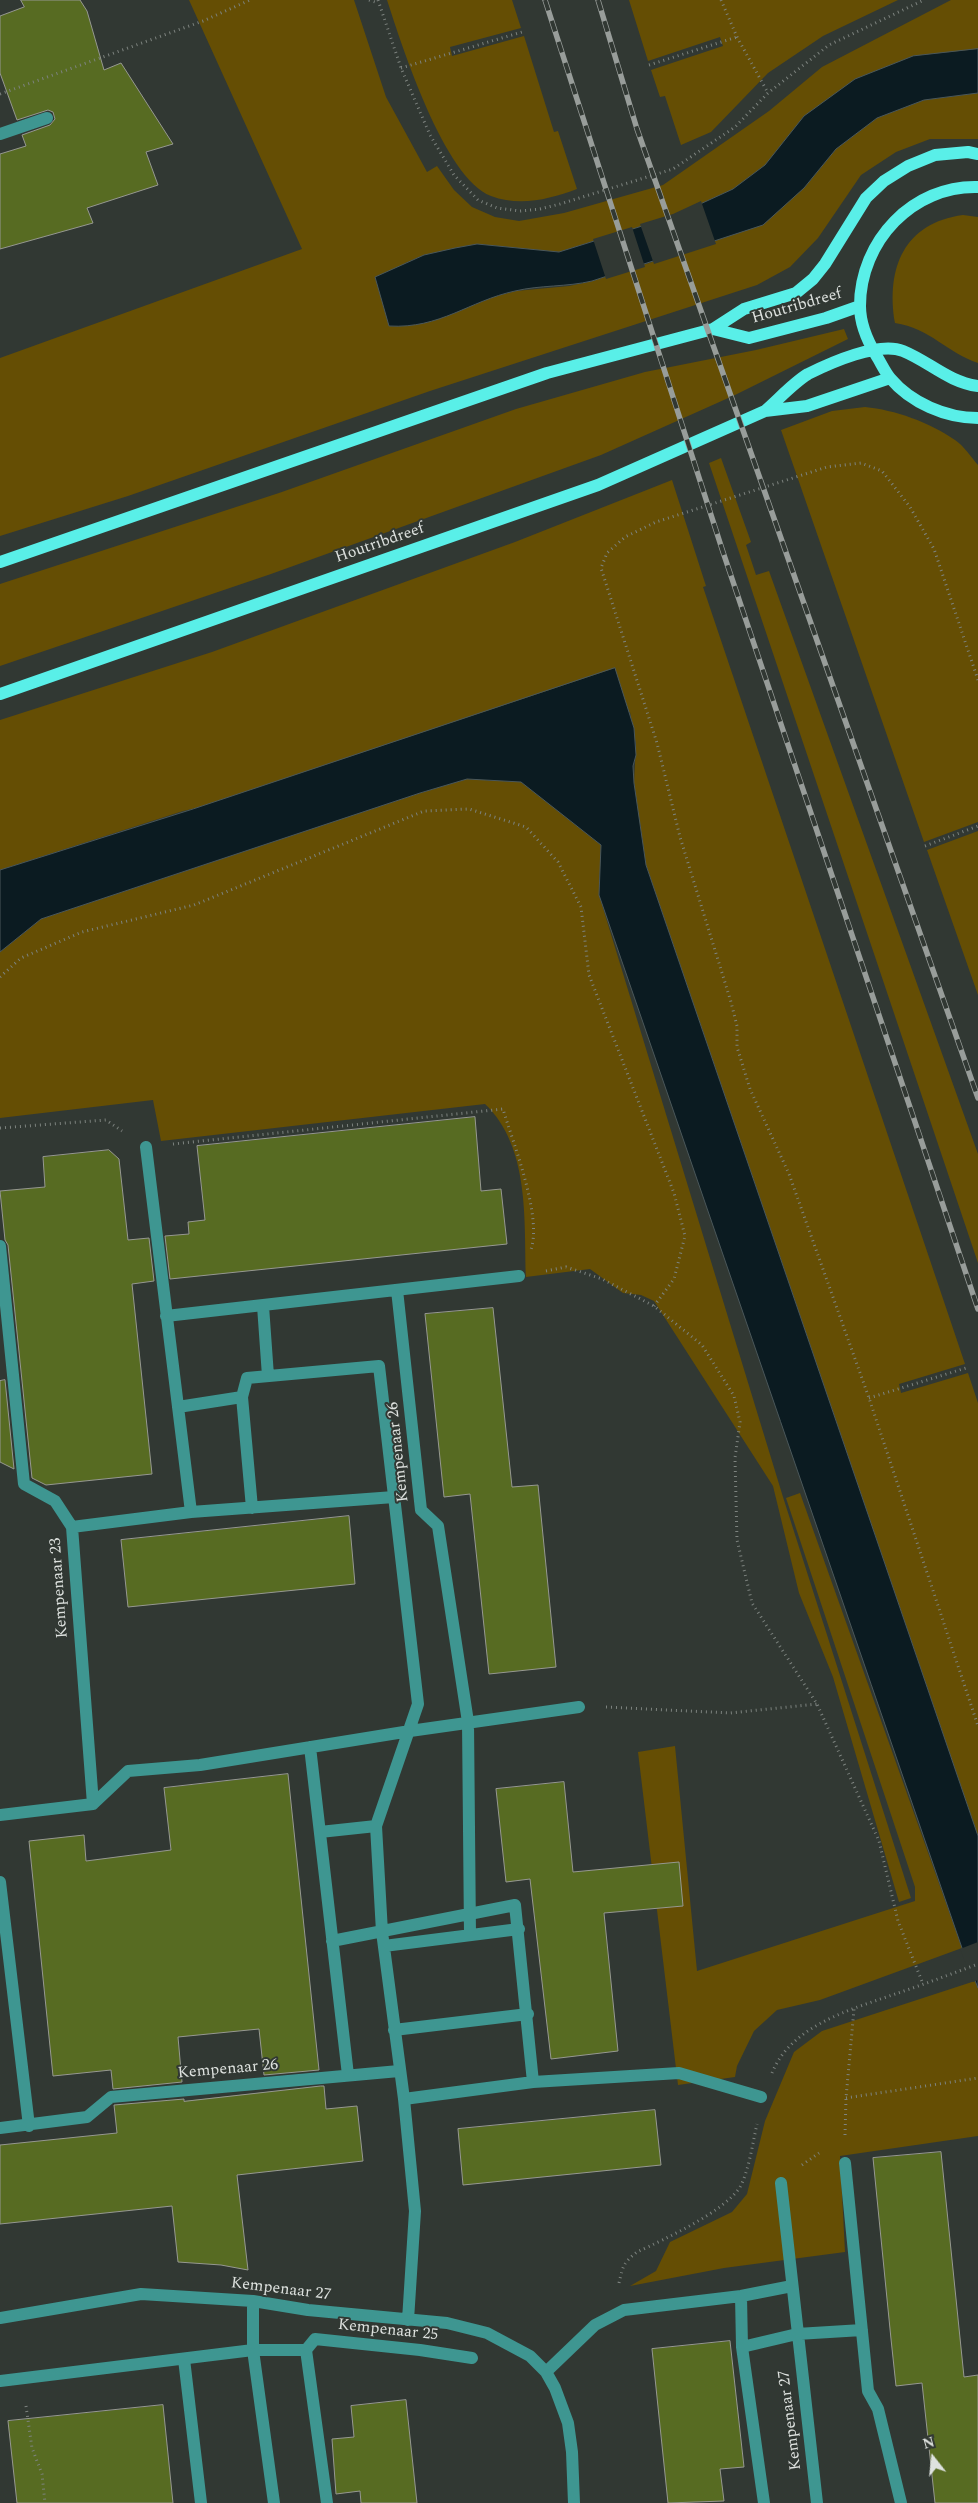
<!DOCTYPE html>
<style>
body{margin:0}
#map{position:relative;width:978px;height:2503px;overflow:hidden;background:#313833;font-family:Spectral,serif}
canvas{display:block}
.north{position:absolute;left:908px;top:2433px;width:50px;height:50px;-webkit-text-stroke:4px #313833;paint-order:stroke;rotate:344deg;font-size:14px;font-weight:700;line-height:20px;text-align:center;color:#dee2df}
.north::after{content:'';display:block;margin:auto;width:18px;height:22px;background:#dee2df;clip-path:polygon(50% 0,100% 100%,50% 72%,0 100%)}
</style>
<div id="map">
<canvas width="978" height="2503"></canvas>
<div class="north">N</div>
</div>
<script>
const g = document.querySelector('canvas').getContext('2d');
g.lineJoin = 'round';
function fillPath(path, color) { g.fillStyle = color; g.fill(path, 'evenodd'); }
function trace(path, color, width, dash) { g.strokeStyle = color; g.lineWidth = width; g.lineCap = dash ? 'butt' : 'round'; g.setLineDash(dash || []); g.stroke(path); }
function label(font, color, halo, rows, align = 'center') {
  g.font = font + ' Spectral,serif'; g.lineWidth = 4; g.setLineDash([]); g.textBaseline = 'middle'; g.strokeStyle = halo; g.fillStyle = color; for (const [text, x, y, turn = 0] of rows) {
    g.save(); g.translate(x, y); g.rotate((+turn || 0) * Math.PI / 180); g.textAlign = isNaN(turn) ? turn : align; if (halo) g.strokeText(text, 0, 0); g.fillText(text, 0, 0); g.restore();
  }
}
fillPath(new Path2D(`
 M189,0H354L386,97L427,172L437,166L454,190L472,207L495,217L519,221L564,213L663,185L769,111L822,67L951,0H978V49L913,56L804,116L765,165L733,189L674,216L559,252L477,244L424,255L405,263L500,295L516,291L569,286L592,281L687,251L804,188L836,149L877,118L924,100L978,93V139H930L896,152L861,175L818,238L790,267L757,285L430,391L128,496L0,536V358L302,249Z
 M387,0H512L521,28L450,47L452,56L524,36L554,132L558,131L577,189C550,199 520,207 491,196C444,178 402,46 387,0Z
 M629,0H898L823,36L768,73L711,132L681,145L665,96L660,97L651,70L723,46L720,37L648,61Z
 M963,215L978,217V363C947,353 930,328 895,323C886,268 904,223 963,215Z
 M844,329L848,339L735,395L601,455L271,574L0,666V584L279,493L516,409L645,372L756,350Z
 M865,407C895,410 929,422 955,440C964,446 971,457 978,465V822L924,842L781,430L832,411Z
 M721,458L751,542L746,545L756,575L769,571L978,1154V1263L709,463Z
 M672,480L706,586L703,587L965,1364L899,1384L901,1393L968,1373L978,1403V1836L646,865L634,783L636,744L630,712L183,811L0,870V720L212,652L515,542Z
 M467,779L521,782L601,845L599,895L783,1497L911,1898L899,1902L833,1677L799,1593L773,1486L654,1301L641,1295L623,1293L590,1269L526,1277C524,1220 530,1147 485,1104L161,1141L153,1100L0,1118V952L41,919L420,793Z
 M978,831V995L927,850Z
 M800,1493L962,1948L820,2000L777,2010L754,2031L737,2066L735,2077L678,2085L638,1752L675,1746L697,1971L915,1901V1887L786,1498Z
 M975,1981L978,1988V2136L840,2156L845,2252L724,2268L630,2286L656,2271L670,2242L732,2212L747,2194L765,2121L794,2052L822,2031Z`), '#654e04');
const water = new Path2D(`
 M978,49V93L924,100L877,118L836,149L804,188L763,225L592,281C567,287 540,285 515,291C469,301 440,329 389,326L375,277L424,255L455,248L477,244L559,252L674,216L733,189L765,165L804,116L855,79L913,56Z
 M615,668L634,728L636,755L633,766L634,783L646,865L978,1836V1988L962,1948L599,895L601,845L521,782L467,779L420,793L41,919L0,952V870L193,809Z`);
fillPath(water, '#0b1b21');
trace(water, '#4a575a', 1);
fillPath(new Path2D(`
 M701,201L716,244L654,264L640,224L673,214Z
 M632,227L645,267L606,279L593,239Z
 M978,1942V1980L973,1982L960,1949Z`), '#313833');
const building = new Path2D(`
 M21,0H80L87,11L104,70L121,63L173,144L146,152L158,185L87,208L93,223L0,249V154L26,146L22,135L50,125L55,119L53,112L48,110L17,120L0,73V16L24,7Z
 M475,1117L481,1191L501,1189L507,1244L170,1279L165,1236L189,1234L188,1222L205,1220L197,1146Z
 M109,1150L119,1159L128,1240L149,1238L154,1281L132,1284L152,1474L46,1485L32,1478L8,1245L5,1240L0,1191L45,1187L43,1157Z
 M493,1308L512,1487L538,1485L556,1667L489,1674L470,1494L444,1497L425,1314Z
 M5,1380L14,1469L0,1462V1381Z
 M349,1516L355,1584L128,1607L121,1540Z
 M288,1774L319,2070L264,2075L259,2029L178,2037L182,2082L113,2089L111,2070L53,2076L29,1841L84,1835L86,1861L171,1850L164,1788Z
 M564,1782L573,1872L679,1862L683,1906L604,1913L618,2051L551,2059L530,1879L506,1882L496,1789Z
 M321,2086H324L326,2109L357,2106L363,2161L237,2175L248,2270L221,2265L178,2262L172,2206L0,2224V2145L117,2133L114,2105L184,2099V2101Z
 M655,2110L661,2165L463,2185L458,2129Z
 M941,2152L964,2377L978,2375V2503H935L922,2383L896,2386L891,2339L873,2158Z
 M730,2341L744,2467L720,2469L724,2501L668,2503L652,2349Z
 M406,2400L417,2503H361L360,2491L336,2494L332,2439L354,2437L351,2406Z
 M163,2405L173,2503H17L8,2421Z`);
fillPath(building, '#576b22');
trace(building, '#969891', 1);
trace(new Path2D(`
 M369,0L378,3
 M378,0L401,68L430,135L454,175L478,200L497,208L520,211L540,209L560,204L673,169L735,127L768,93L829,45L924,0
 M721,0L737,37L768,93
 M649,65L737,37
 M401,68L522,32
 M0,94L203,21L250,0
 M978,680L934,549L910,507L882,471L861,463L827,467L656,522L625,537L607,553L601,568L657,743L680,837L731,1002L737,1026V1047L750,1089L789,1174L869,1398L978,1726
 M925,846L978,826
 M0,977L21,958L82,932L194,905L424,811L469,809L526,827L558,862L581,907L589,975L674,1193L685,1236L674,1279L654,1306
 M0,1128L106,1120L122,1131
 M173,1144L503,1109C513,1143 544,1220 530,1252
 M546,1271L566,1267L602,1279L654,1306L702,1345L734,1396L740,1422L735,1458L737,1540L752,1603L817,1704L879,1841L898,1921L923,1984
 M869,1398L966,1368
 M606,1707L730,1713L817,1704
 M772,2073C792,2024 853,2009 898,1993C925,1984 951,1974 978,1964
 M846,2098L978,2078
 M845,2135L846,2098L854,2009
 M802,2165L819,2153
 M619,2283C623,2266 623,2263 637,2252C665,2239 724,2212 740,2187C749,2171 753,2141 757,2124
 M26,2406L32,2448L42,2474L45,2503`), '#7d837f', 3, [1, 4]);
trace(new Path2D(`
 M0,134L47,118
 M146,1147L191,1512
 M0,1246L24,1484L55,1501L72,1527L93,1804
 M397,1290L421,1510L438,1526L468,1722L470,1935
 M263,1306L268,1376
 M166,1316L519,1276
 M242,1397L247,1378L379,1366L418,1704L376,1826L382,1932L404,2099L415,2211L408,2320
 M178,1407L242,1397L252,1508
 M72,1527L191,1512L394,1497
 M310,1747L348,2075
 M0,1815L93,1804L128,1771L200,1765L410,1731L579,1707
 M320,1832L376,1826
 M0,1882L29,2126
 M332,1941L515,1905L533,2082
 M384,1946L519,1929
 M394,2030L528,2014
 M404,2099L533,2082L679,2073L761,2097
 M0,2128L87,2117L111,2097L399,2071
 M845,2163L868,2391L878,2409L901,2503
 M781,2183L817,2503
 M741,2296L742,2347L764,2503
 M253,2301V2350L274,2503
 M0,2318L141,2294L253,2301L308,2310L447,2323L487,2333L530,2356L546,2372L555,2388L568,2423L572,2452L574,2503
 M742,2347L797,2334L862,2330
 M306,2350L327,2503
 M184,2359L201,2503
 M546,2372L595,2325L624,2310L741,2296L792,2286
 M0,2381L253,2350H306L315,2339L420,2350L472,2358`), '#3e9691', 12);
trace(new Path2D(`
 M978,187C913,185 860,241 860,306C860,324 867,340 876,355C881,363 885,372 890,378C911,403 946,418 978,418
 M713,329L749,338L826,318L860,306
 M765,411C778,400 793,383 808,374C830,363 879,341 903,351C930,362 948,382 978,386
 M0,562L547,373L713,329L744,309L796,293L813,279L825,264L866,198L884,181L908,166L935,155L968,152L978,154
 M0,694L598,485L765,411L807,406L890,378`), '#59efe8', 12);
const rail = new Path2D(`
 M545,0L723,552L978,1309
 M598,0L637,129L978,1098`);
trace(rail, '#989d9a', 5.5);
trace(rail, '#313833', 4, [11]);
label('16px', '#dee2df', '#313833', [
 ["Houtribdreef",797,307,-16],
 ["Houtribdreef",380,544,-19],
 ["Kempenaar 26",399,1452,-96],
 ["Kempenaar 23",60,1588,-94],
 ["Kempenaar 26",228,2070,-5],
 ["Kempenaar 27",281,2290,7],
 ["Kempenaar 25",388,2331,6],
 ["Kempenaar 27",791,2420,-97]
]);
</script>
